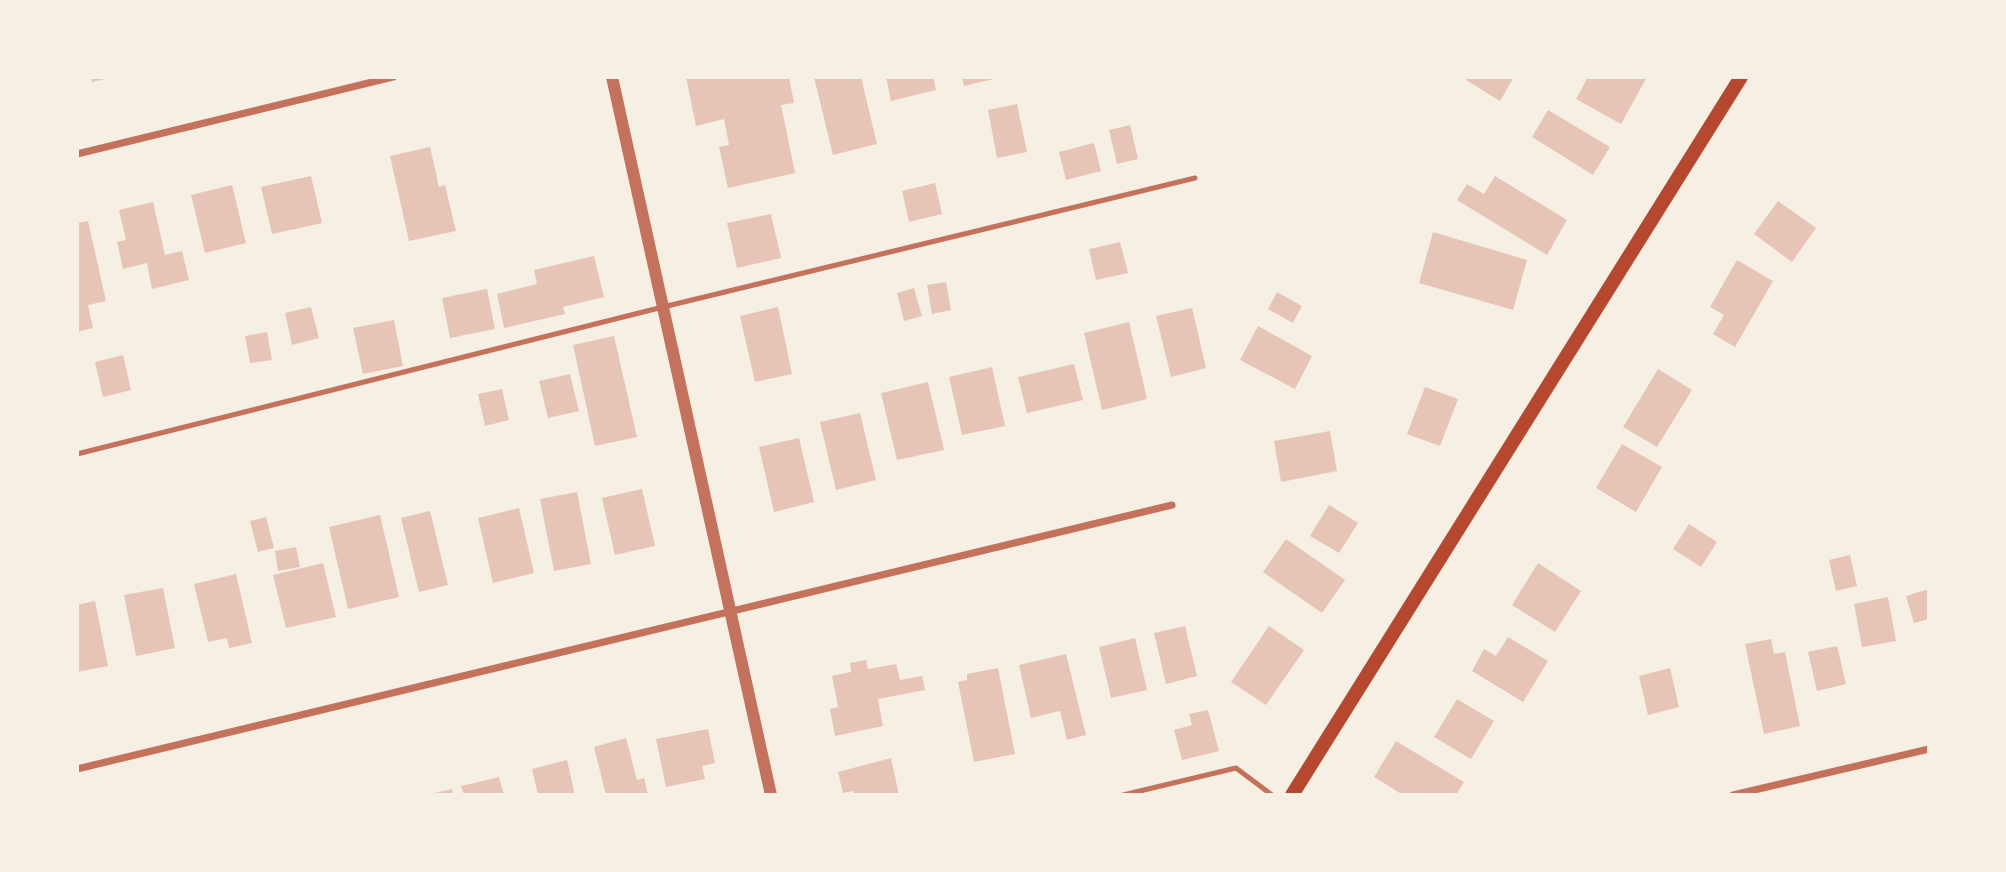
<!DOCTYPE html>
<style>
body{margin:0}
#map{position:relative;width:2006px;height:872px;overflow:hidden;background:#f6efe4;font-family:Karla,sans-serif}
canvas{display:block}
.frame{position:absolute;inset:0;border:79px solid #f6efe4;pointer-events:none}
</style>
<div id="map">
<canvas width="2006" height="872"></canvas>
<div class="frame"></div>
</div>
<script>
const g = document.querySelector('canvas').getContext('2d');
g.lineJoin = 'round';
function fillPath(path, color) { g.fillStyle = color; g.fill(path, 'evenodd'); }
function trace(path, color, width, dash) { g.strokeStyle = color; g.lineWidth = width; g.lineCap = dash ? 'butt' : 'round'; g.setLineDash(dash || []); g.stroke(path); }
fillPath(new Path2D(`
 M91,77H109V78L92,82Z
 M686,77H789L794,103L781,105L795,173L728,188L719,147L729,145L724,119L696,126Z
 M814,77H861L877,144L833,155Z
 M886,77H933L936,90L891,101Z
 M962,77H998V78L964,86Z
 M1467,77H1514L1500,101L1466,80Z
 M1588,77H1647L1621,124L1576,99Z
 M1017,104L1027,152L997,158L988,110Z
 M1548,110L1610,147L1593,175L1532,137Z
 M1130,125L1138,159L1117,164L1109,130Z
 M1094,143L1101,171L1066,180L1059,152Z
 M430,147L439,187L445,185L456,231L409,241L390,156Z
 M311,176L322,223L272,234L261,187Z
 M1495,176L1567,220L1547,255L1457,200L1467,184L1484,194Z
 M935,183L942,214L909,222L902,191Z
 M232,185L246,243L205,253L191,195Z
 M1778,201L1816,228L1792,262L1754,234Z
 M153,202L165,255L182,251L189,280L152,289L147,263L123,269L117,242L126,240L119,210Z
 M771,214L781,258L737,268L727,223Z
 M88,221L106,301L88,305L93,328L77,332V223Z
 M1433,232L1527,260L1513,310L1419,283Z
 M1120,242L1128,273L1096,280L1089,249Z
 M594,256L604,297L563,307L565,314L504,328L497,294L537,284L534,270Z
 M1737,260L1773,281L1735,347L1713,334L1724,315L1710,307Z
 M946,282L951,310L932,314L927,285Z
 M914,288L922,316L904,321L897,293Z
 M487,289L495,329L450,338L442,298Z
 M1277,292L1302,306L1293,323L1268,309Z
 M311,307L319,338L292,345L285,313Z
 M778,307L792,374L755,382L740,316Z
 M1192,308L1206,368L1171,377L1156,316Z
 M394,320L403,366L363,374L353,328Z
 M1129,322L1147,399L1102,410L1084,333Z
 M1258,326L1312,356L1295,389L1240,360Z
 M267,332L272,360L250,363L245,336Z
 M614,336L637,437L595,446L573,345Z
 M123,355L131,390L103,397L95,362Z
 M1074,364L1083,400L1027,413L1018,377Z
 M992,367L1005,426L962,435L949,377Z
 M1658,369L1692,390L1657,447L1623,427Z
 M570,374L579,411L548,418L539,381Z
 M928,382L944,450L897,460L881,393Z
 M1425,387L1458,399L1440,446L1407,434Z
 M502,389L509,420L485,426L478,394Z
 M860,413L876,480L836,490L820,422Z
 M1330,431L1337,471L1281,482L1274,441Z
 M799,438L814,502L774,512L759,447Z
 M1622,444L1662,467L1636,512L1596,488Z
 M642,489L655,546L615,555L602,498Z
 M577,492L591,564L554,571L540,499Z
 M1329,505L1358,523L1339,553L1310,536Z
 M519,508L534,573L493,583L478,518Z
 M430,511L448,585L419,592L401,518Z
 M380,515L399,597L348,609L329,527Z
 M266,517L274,548L258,552L250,521Z
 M1689,524L1717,542L1701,567L1673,549Z
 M1286,539L1345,580L1322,613L1263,572Z
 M296,547L300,567L278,571L275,551Z
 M1850,555L1857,586L1836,591L1829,560Z
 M323,563L336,617L286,628L273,575Z
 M1538,563L1581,591L1555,632L1512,605Z
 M236,574L252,643L229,648L227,638L208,642L194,584Z
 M163,588L175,648L136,656L124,595Z
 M1929,589V619L1914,623L1906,596Z
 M1888,597L1896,641L1862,647L1854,604Z
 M95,601L108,666L77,672V605Z
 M1185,626L1197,676L1166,684L1154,633Z
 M1269,626L1304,650L1266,705L1231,682Z
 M1508,637L1548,661L1523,702L1472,671L1484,649L1496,656Z
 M1135,638L1147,690L1111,698L1099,647Z
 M1771,639L1774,654L1785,652L1800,726L1764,734L1745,644Z
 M1837,646L1846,684L1817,691L1808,652Z
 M1066,654L1086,735L1067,740L1060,711L1031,718L1019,665Z
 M866,660L868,669L896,664L900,680L922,676L925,690L878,699L883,726L835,736L830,709L838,707L832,676L851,672L850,663Z
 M998,668L1015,754L974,762L958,682L967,680V674Z
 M1670,668L1679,707L1648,715L1639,676Z
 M1457,699L1494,721L1471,759L1434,737Z
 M1208,710L1219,751L1182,760L1174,730L1192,725L1189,714Z
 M708,729L715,763L702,766L705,779L666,787L656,739Z
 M626,738L637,780L644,778L648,795H606L594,747Z
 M1396,741L1464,782L1456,795H1403L1374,777Z
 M891,758L899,795H854L853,791L843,793L838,772Z
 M567,760L575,795H538L532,769Z
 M499,777L504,795H464L461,786Z
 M452,789L453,795H430V794Z`), '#e6c5b7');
trace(new Path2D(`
 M77,454L663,307L1195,178
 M1123,795L1236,768L1272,795`), '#c5725c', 5);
trace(new Path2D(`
 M77,154L393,77
 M77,769L1172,505
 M1733,795L1929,749`), '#c5725c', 7);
trace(new Path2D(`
 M612,77L771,795`), '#c5725c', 12);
trace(new Path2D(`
 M1292,795L1741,77`), '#b5482f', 14);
</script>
